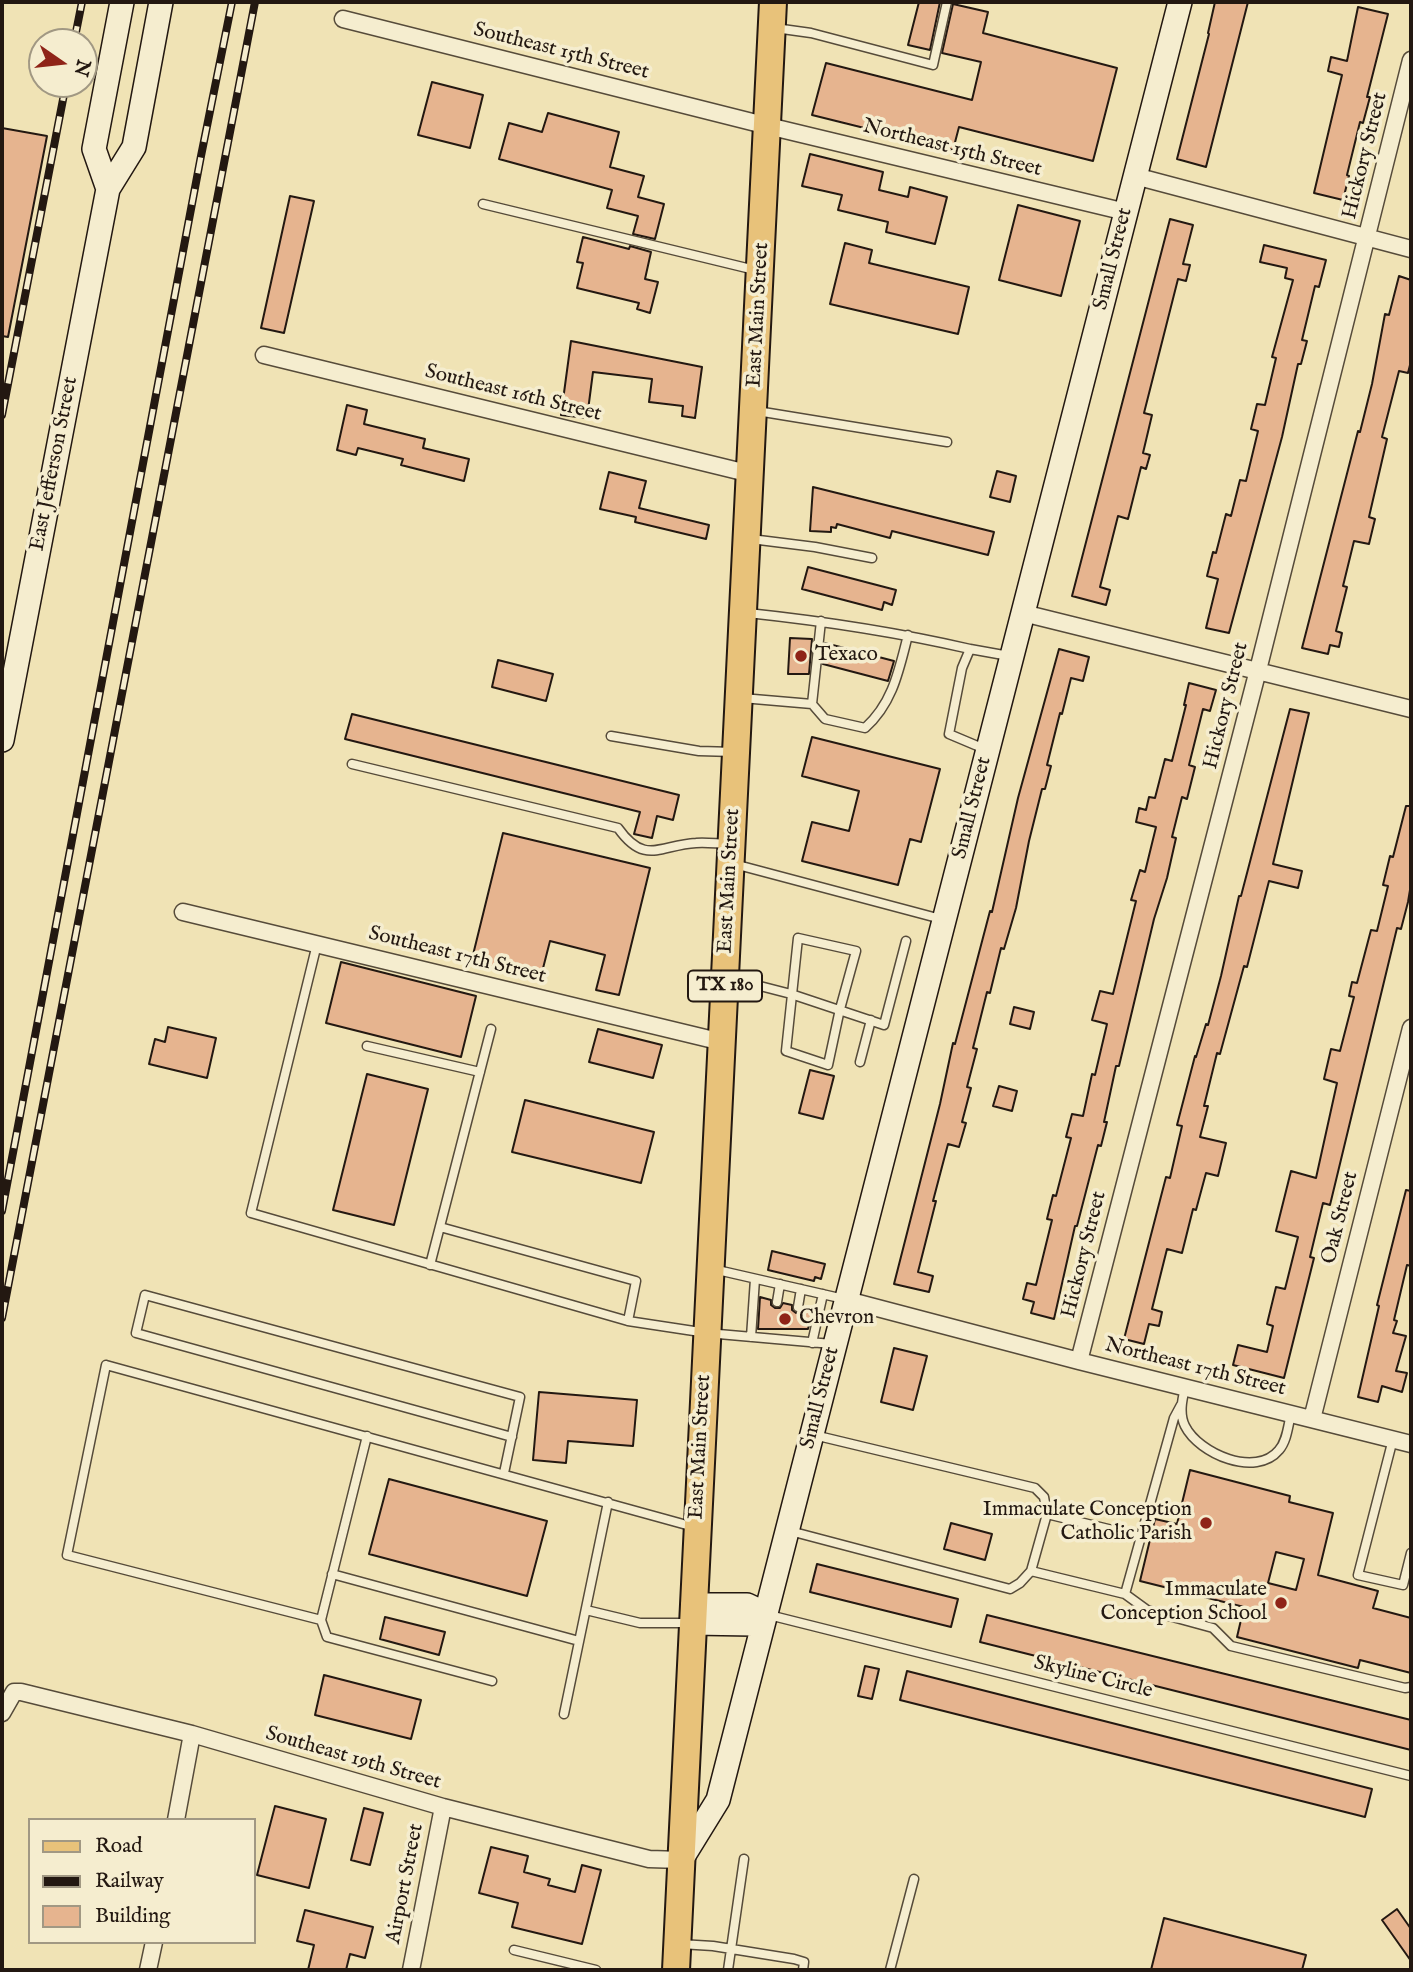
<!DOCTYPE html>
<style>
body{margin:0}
#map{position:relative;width:1413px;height:1972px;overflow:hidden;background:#f0e3b5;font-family:"IM FELL English",serif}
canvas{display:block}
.frame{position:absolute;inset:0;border:4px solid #231811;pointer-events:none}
.legend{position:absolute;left:28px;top:1818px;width:228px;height:126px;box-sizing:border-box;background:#f5edcf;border:2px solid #a19883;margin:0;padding:9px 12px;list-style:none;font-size:21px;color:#231811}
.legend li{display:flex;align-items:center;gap:14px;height:35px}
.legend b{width:35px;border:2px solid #a19883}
.north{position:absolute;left:28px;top:28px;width:70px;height:70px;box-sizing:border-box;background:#f5edcf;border:2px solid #a19883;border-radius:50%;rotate:104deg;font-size:19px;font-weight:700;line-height:28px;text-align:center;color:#231811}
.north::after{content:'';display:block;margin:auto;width:24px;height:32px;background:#8f2418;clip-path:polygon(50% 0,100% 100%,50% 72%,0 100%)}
</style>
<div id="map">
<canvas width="1413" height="1972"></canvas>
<div class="frame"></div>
<ul class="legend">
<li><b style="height:9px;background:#e8c27a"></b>Road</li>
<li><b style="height:9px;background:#231811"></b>Railway</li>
<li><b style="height:19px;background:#e6b48f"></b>Building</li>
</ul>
<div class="north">N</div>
</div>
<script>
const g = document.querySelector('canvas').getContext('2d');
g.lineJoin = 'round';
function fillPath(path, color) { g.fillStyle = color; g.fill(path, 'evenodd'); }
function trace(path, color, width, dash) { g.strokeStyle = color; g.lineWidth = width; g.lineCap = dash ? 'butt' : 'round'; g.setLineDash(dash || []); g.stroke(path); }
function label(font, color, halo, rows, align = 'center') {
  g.font = font + ' "IM FELL English",serif'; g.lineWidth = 7; g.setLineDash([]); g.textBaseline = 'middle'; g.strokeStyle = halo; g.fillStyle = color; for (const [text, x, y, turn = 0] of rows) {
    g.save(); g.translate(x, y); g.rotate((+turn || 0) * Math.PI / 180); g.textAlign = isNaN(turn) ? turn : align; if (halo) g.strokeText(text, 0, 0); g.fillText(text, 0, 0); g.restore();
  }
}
const building = new Path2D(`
 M919,2H940L930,50L908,45Z
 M1215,2H1248L1206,167L1177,159L1209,34L1208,33Z
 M953,4L988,12L983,33L1117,68L1093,161L959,127L953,150L812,115L826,63L972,100L981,62L942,53Z
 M1358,7L1388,14L1367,97H1370L1363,123L1360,122L1347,175L1349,176L1343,200L1314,193L1342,75L1328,71L1331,57L1347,61Z
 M432,82L483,95L470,148L418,135Z
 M548,113L619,132L610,167L644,176L638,197L664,204L655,239L633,234L638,216L607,208L612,190L499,159L509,123L542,132Z
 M2,128L47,136L8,337L2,336Z
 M810,154L883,172L879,190L908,197L910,187L947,197L935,244L886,232L888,222L838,210L842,195L802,186Z
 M290,196L314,201L284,333L261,328Z
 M1018,205L1080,221L1061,296L999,280Z
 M1170,219L1193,225L1183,264L1190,265L1186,281L1178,279L1144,413L1152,415L1143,453L1150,455L1146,469L1141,467L1128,519L1118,516L1100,587L1110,590L1106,605L1072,596Z
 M583,237L629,249L630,246L651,252L645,279L658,282L650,313L637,309L639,303L577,288L583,263L577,262Z
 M845,243L872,250L869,263L969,287L958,334L830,304Z
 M1264,245L1326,260L1319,287L1315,286L1302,340L1307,341L1301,364H1298L1282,437L1229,633L1206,628L1218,579L1207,576L1213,552L1216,553L1226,514L1231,516L1240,480L1246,481L1258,431L1251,429L1257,404L1265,405L1276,358L1272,357L1293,280L1285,278L1287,268L1260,262Z
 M1399,276L1411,280V361L1408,373L1399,371L1382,437L1387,439L1369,517L1375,519L1369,544L1354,541L1343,586L1347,587L1336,631L1342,633L1339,647L1330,645L1328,654L1302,648L1358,431L1360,432L1372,384L1385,314L1389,315Z
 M571,341L702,367L695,418L682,416L683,406L649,402L652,379L593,372L587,418L561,415Z
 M347,405L367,410L364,424L425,439L423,448L469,459L464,481L401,465L403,459L358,448L356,455L337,450Z
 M997,471L1016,476L1010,502L990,497Z
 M609,472L646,481L639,508L709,525L706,539L635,522L636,517L600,509Z
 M813,487L994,532L988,555L892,531L890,538L837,524L836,528L831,527V532L810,531Z
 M808,567L896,590L892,605L884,602L882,610L802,589Z
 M790,638L812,639L809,674H788Z
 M825,643L894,661L888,681L823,664Z
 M1059,649L1089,657L1083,681L1071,678L1062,714L1060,713L1047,765L1051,766L1045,789H1042L1029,841L1016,908L1004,949L1001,948L990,993L987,992L973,1048L977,1049L967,1087L971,1088L962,1122L966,1123L959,1147L948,1144L933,1201H936L918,1272L933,1276L929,1292L894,1284L940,1104L953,1043L955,1044L990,911L992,912L1018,798Z
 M498,660L553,674L546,701L492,687Z
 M1189,683L1216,690L1210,711L1203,709L1189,765L1195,767L1187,799L1182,797L1172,837L1176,838L1167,878L1154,919L1119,1066H1116L1104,1122H1107L1101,1146L1098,1145L1077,1226H1075L1054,1319L1031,1313L1034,1302L1023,1299L1027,1283L1036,1285L1052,1220L1047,1219L1053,1195L1056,1196L1071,1138L1066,1137L1072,1114L1083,1116L1092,1074L1095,1075L1107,1024L1092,1020L1100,991L1113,994L1136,901L1131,900L1140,870L1145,872L1156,827L1136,822L1139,808L1146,810L1149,797L1155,798L1165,759L1172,761L1186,705H1184Z
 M1290,709L1309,713L1273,864L1302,871L1298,888L1269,881L1247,967L1244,966L1220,1054L1217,1053L1204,1106H1208L1200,1137L1226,1143L1218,1176L1206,1173L1196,1210L1193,1209L1182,1253L1167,1249L1152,1309L1162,1312L1159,1326L1149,1324L1144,1344L1124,1339L1166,1177L1170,1178L1182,1126L1177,1125L1195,1056L1196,1057L1206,1024L1208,1025L1221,976L1239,896H1241Z
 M352,714L679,795L673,820L657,816L652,838L634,834L640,812L345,739Z
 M812,737L940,769L921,842L910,839L898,885L802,861L812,822L849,831L859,791L802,776Z
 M1406,806H1411V884L1408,902L1401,929L1397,928L1330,1205L1323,1203L1310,1257L1314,1258L1284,1378L1233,1365L1238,1345L1267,1352L1273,1326L1267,1324L1276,1287L1285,1289L1298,1237L1276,1231L1291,1171L1316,1178L1337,1083L1324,1079L1331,1049L1340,1051L1354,997L1349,996L1352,982L1357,983L1371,930L1377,931L1388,886L1383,885L1390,856L1393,857Z
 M503,833L650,868L619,995L596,990L605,955L550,941L540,980L471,963Z
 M341,962L476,996L461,1057L326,1023Z
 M1014,1007L1034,1012L1030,1029L1010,1024Z
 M168,1027L216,1038L207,1078L149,1064L155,1039L165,1042Z
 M598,1029L662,1045L653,1078L589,1062Z
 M810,1070L834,1076L823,1119L799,1113Z
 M367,1074L428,1089L394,1225L333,1210Z
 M999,1086L1017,1091L1012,1111L993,1106Z
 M525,1100L654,1132L641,1183L512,1152Z
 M1406,1190L1411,1191V1266L1407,1265L1394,1320L1397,1321L1393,1333L1406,1336L1396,1371L1407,1373L1402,1392L1382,1386L1378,1402L1358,1397L1379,1306L1377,1305Z
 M772,1251L825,1264L821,1279L815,1277L814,1281L768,1270Z
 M760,1297L771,1300V1305L775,1308H780L783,1303L792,1305V1310L796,1313H801L804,1308L813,1310L808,1329H758Z
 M894,1348L927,1356L913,1410L881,1402Z
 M539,1392L637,1400L633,1446L568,1441L566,1463L533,1460Z
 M1190,1470L1290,1496L1289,1502L1333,1513L1318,1575L1378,1591L1373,1608L1411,1618V1673L1360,1660L1358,1668L1237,1637L1244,1607L1140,1581L1155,1519L1177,1524ZM1276,1552L1304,1559L1296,1590L1268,1583Z
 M389,1479L547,1521L527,1596L369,1554Z
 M951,1523L992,1534L985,1560L944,1549Z
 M817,1564L958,1599L951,1627L810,1592Z
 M987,1615L1411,1720V1750L980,1642Z
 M385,1617L445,1632L439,1655L380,1639Z
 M865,1666L879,1669L872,1699L858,1696Z
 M907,1671L1372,1789L1365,1817L900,1700Z
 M324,1675L421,1700L411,1739L315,1715Z
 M275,1806L326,1819L309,1888L257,1875Z
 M364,1808L383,1813L370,1865L351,1860Z
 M491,1847L528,1856L524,1872L550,1879L548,1885L575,1892L582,1865L601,1870L582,1944L512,1927L518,1903L479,1893Z
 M1397,1909L1411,1929V1961L1382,1920Z
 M305,1910L373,1927L365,1958L350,1954L346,1970H308L314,1945L297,1941Z
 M1164,1918L1306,1955L1302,1970H1151Z`);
fillPath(building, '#e6b48f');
trace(building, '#231811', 2);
const lane = new Path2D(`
 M775,28L811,33L933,65L947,2
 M483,204L755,270
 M757,411L947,442
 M751,539L815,547L872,558
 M748,613C823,621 896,632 970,649
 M742,698L812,704L821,621
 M812,704L825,719L865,728C893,703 899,670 908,635
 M611,736L699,751L734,752
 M987,750L949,734L962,668L970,649L1009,656
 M352,764L618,828C645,866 660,845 696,843C707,842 718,844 729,844
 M734,864L941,919
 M798,938L856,951L840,1009L828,1065L786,1051Z
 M317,944L251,1213L628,1321L707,1333L832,1344
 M729,978L791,994L884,1025L906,941
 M367,1046L480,1072
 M860,1062L871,1020
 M440,1227L636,1281L628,1321
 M430,1265L491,1029
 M713,1269L844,1299
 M777,1302L780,1284
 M798,1307L801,1289
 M751,1337L755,1279
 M812,1343L823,1294
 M1185,1388C1182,1400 1179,1414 1185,1426C1199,1454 1256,1478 1279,1450C1287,1441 1288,1426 1291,1414
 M367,1436L321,1620L327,1637L492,1681
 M1393,1439L1358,1575L1403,1585L1411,1553
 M504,1473L520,1397L145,1295L136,1333L512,1437
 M1047,1514L1141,1537
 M790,1531L1010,1589L1020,1583L1031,1571L1047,1514L1044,1497L1035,1488L814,1435
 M1031,1571L1125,1594L1174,1418L1181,1405
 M332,1574L579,1641
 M1125,1594L1147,1610L1213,1628L1231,1646L1405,1688L1411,1687
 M586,1610L640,1623H689
 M769,1615L1411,1776
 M321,1620L67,1555L106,1365L694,1527
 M564,1714L608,1502
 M680,1944L713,1946L794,1959L804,1962L803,1970
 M514,1950L596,1970
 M728,1970L744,1859
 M890,1970L914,1879`);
const street = new Path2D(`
 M343,19L768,126L1126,212
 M1135,176L1411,249
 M264,355L751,474
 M1023,613L1411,709
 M183,912L722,1042
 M847,1300L1079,1361L1411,1444
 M1079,1361L1258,670L1411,60
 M1312,1419L1411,1028
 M2,1713L14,1692H21L192,1734L443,1807L649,1859L681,1860
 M176,1820L192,1734
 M148,1970L154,1942
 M411,1970L443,1807`);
const secondary = new Path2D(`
 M108,189L94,149L122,2
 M2,740L108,189L134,147L161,2
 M693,1605H747L766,1614
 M692,1623L753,1624L766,1614
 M681,1860L718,1800L1180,2`);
const primary = new Path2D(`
 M676,1970L773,2`);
trace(lane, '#564b3a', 11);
trace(street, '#564b3a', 19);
trace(secondary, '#231811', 26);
trace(primary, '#231811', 30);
trace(lane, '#f5edcf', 8);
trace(street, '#f5edcf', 16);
trace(secondary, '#f5edcf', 23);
trace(primary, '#e8c27a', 26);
const rail = new Path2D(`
 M74,42L82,2
 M2,415L66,84
 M2,1211L201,156L232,2
 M2,1318L255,2`);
trace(rail, '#231811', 8);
trace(rail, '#f5edcf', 5, [16]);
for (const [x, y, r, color] of [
 [801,656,7,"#8f2418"],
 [785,1319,7,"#8f2418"],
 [1206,1523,7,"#8f2418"],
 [1281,1603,7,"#8f2418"]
]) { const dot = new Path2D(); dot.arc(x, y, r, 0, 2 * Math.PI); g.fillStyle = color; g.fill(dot); trace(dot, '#f5edcf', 2.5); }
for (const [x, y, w] of [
 [725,986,74]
]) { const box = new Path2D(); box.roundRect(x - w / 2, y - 15.5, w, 31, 5); g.fillStyle = '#f5edcf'; g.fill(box); trace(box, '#231811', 2); }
label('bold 19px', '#231811', null, [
 ["TX 180",725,986]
]);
label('21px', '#231811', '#f5edcf', [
 ["Southeast 15th Street",561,52,14],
 ["Northeast 15th Street",952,149,14],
 ["Hickory Street",1366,156,-76],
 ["Small Street",1114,259,-76],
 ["East Main Street",759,315,-87],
 ["Southeast 16th Street",513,394,14],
 ["East Jefferson Street",55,464,-79],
 ["Hickory Street",1227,706,-76],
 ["Small Street",973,808,-76],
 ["East Main Street",730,881,-87],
 ["Southeast 17th Street",457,956,14],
 ["Oak Street",1341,1218,-76],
 ["Hickory Street",1085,1255,-76],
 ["Northeast 17th Street",1195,1368,14],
 ["Small Street",821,1398,-76],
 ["East Main Street",701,1447,-87],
 ["Skyline Circle",1093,1678,14],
 ["Southeast 19th Street",353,1759,16],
 ["Airport Street",406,1884,-79]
]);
label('21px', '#231811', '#f5edcf', [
 ["Texaco",815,656],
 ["Chevron",799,1319],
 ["Immaculate Conception",1192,1511,"right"],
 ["Catholic Parish",1192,1535,"right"],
 ["Immaculate",1267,1591,"right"],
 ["Conception School",1267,1615,"right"]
], 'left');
</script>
